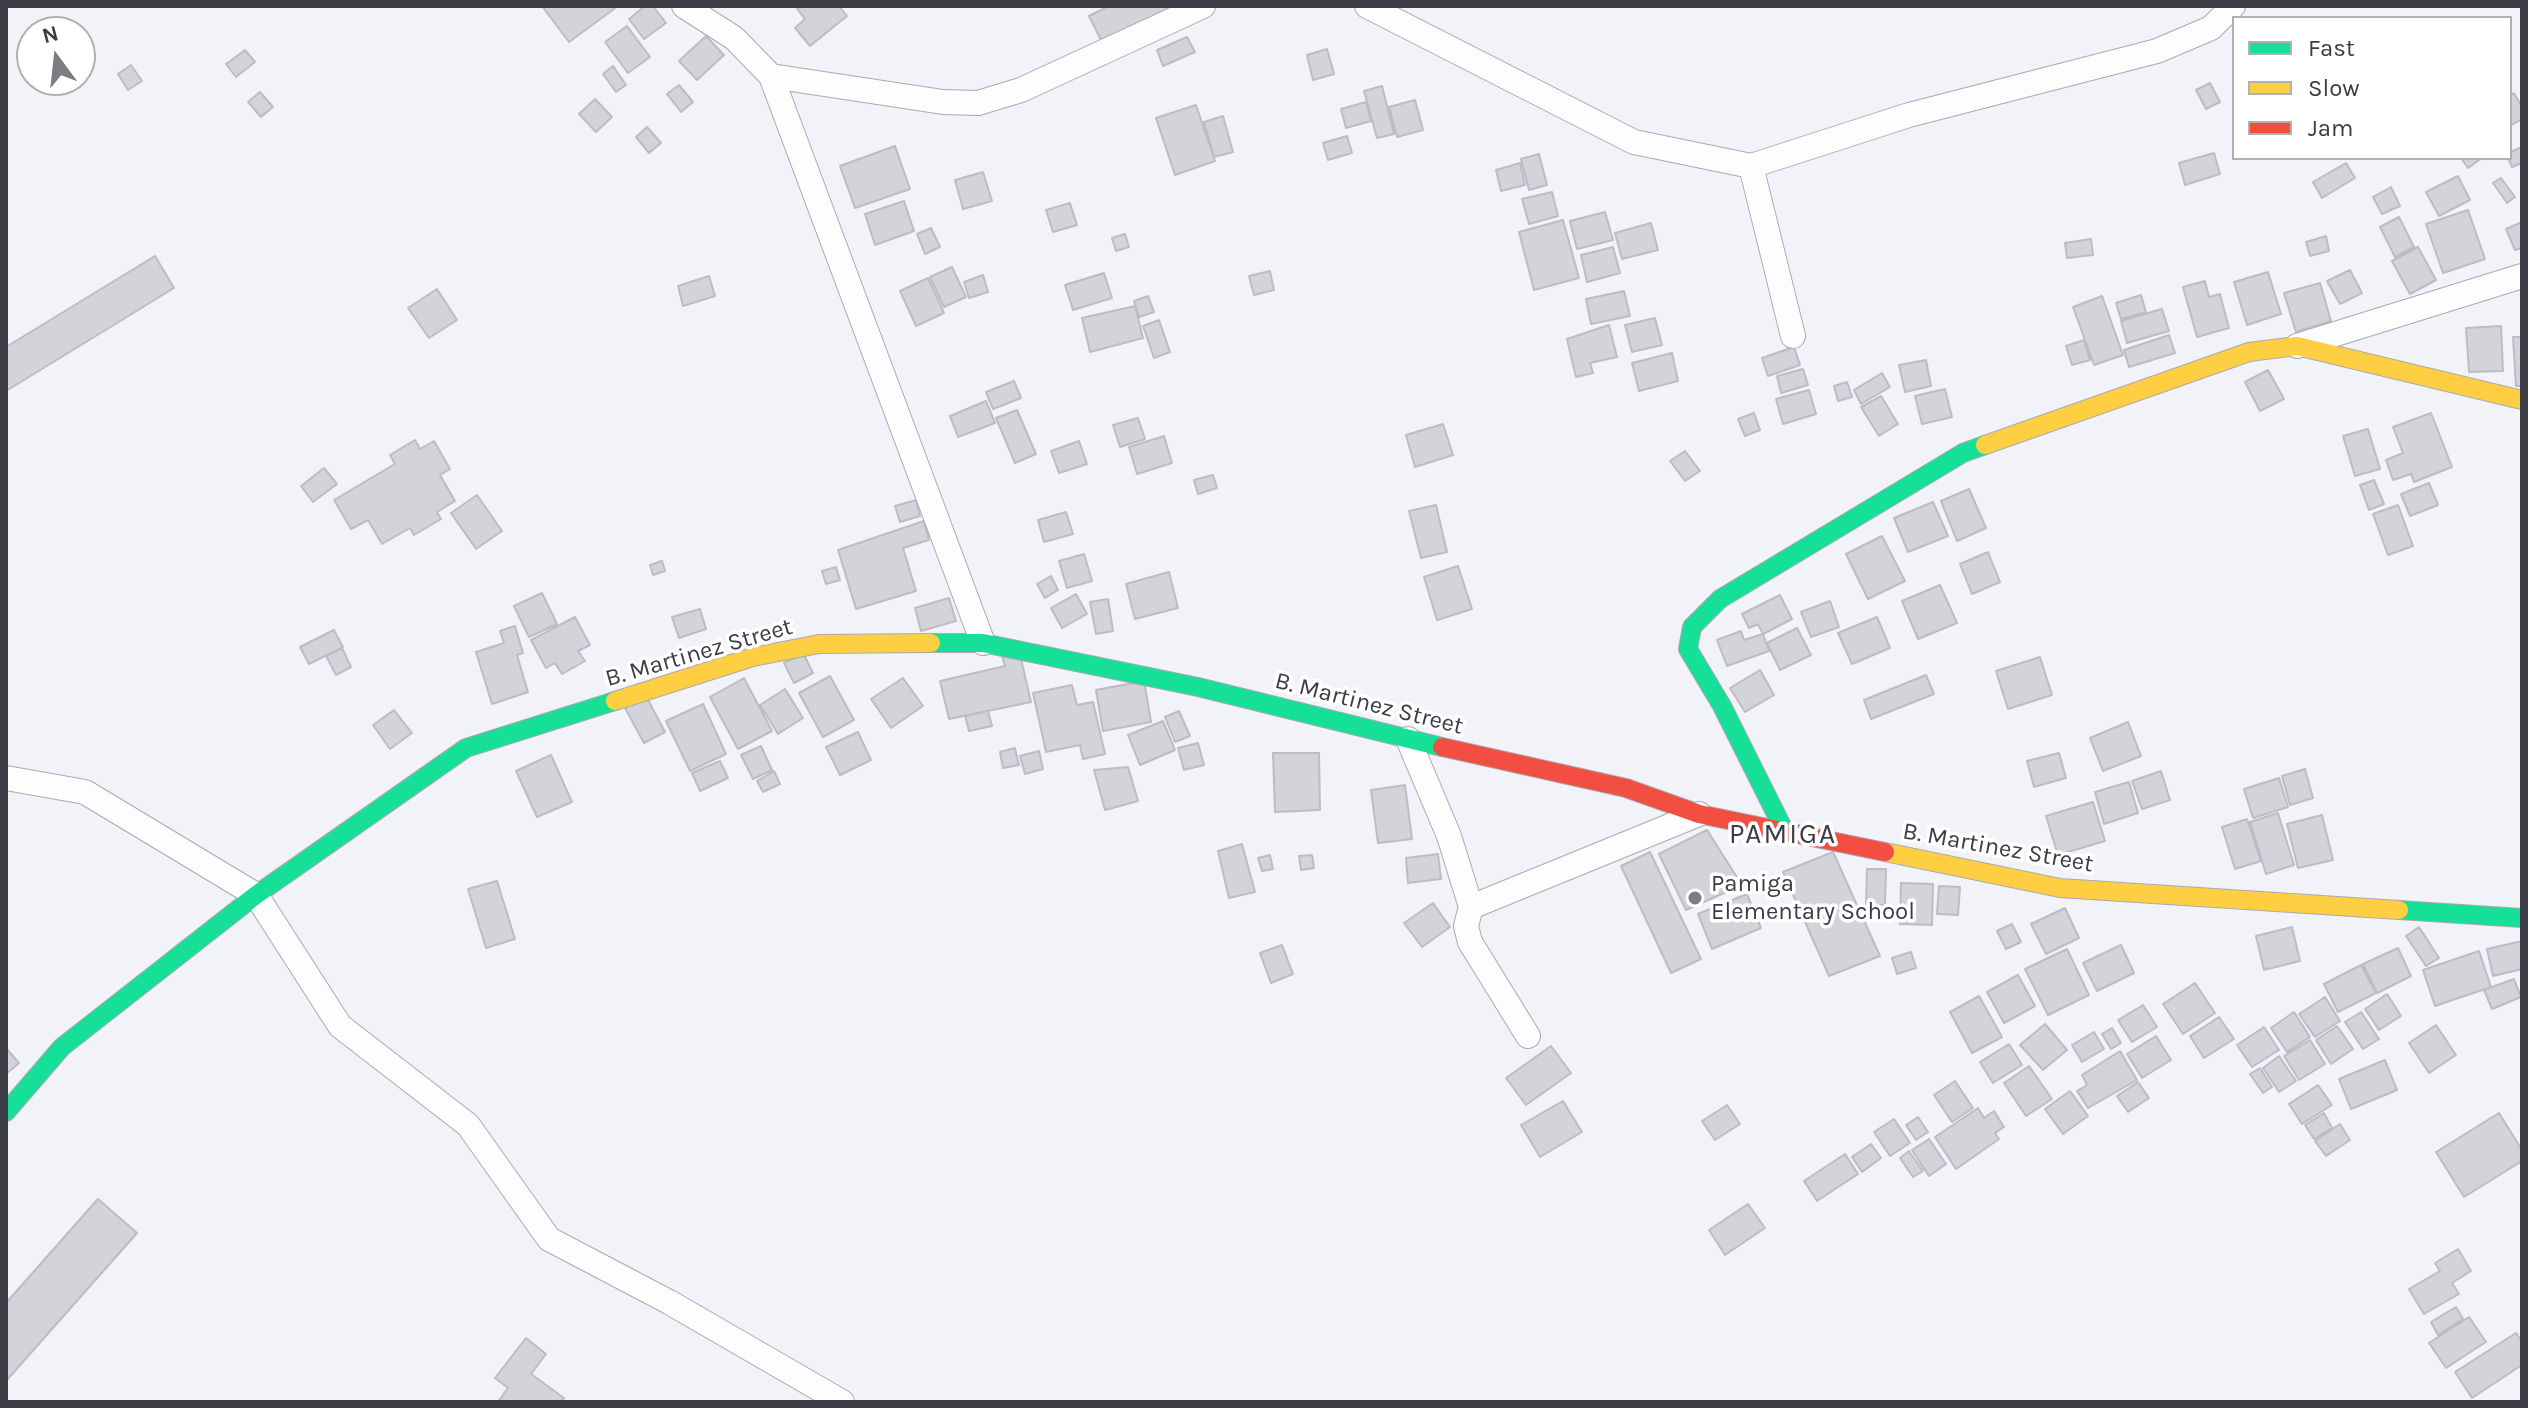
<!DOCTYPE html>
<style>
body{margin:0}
#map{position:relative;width:2528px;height:1408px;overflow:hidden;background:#f2f2f9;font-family:Karla,sans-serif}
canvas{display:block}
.frame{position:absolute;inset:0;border:8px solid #3c3c44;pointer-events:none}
.legend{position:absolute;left:2232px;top:16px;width:280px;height:144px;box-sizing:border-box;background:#fff;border:2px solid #b1b1b4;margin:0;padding:10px 14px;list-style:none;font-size:24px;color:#3c3c44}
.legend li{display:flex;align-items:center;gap:16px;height:40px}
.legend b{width:40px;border:2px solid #b1b1b4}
.north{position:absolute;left:16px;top:16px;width:80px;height:80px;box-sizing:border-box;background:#fff;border:2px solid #b1b1b4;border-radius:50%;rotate:345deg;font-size:22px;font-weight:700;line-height:32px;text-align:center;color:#3c3c44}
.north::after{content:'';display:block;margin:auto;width:28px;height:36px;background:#7c7c83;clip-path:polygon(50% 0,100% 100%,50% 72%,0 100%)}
</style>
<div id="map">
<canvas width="2528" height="1408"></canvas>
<div class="frame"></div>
<ul class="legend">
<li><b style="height:10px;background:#16e098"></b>Fast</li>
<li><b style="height:10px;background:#ffcf43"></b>Slow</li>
<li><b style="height:10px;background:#f24e42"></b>Jam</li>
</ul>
<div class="north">N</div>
</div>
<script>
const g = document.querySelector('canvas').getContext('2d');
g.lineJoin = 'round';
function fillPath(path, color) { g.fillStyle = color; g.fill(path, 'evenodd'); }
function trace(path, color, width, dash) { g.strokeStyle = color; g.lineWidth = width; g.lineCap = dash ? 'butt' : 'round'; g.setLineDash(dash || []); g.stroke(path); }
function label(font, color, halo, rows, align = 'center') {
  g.font = font + ' Karla,sans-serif'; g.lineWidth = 7; g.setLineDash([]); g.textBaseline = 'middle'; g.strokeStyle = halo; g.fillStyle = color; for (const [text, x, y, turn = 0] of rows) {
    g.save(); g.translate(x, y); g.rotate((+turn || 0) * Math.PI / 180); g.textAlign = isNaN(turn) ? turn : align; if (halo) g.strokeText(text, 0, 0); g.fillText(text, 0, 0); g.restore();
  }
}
const building = new Path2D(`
 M542,6H618L569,42Z
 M645,6H653L666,23L644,39L629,19Z
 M801,6H839L847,16L810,46L795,28L805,19L797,9Z
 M1109,6H1177L1106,50L1089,16Z
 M627,26L650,57L628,73L605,42Z
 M706,36L724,55L697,80L679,61Z
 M1187,37L1195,52L1163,66L1157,50Z
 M1327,49L1334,74L1313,80L1307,55Z
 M245,50L255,62L236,77L226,64Z
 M131,65L142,81L128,90L118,74Z
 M613,66L626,85L616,92L603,74Z
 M2210,83L2220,102L2206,109L2196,90Z
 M679,85L693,102L681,112L667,94Z
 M1382,86L1394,134L1377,138L1364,91Z
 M260,92L273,107L261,117L248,102Z
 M2514,93L2522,107V119L2510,126V96Z
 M595,99L612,117L596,132L579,114Z
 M1415,100L1423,130L1397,137L1389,107Z
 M1366,102L1371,121L1346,128L1341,109Z
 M1196,105L1215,161L1175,175L1156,118Z
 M1223,116L1233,152L1214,157L1204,122Z
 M647,127L661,143L649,153L636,137Z
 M1347,136L1352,153L1328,160L1323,143Z
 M895,146L910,189L855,208L840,166Z
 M2522,147V163L2512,167L2508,158L2510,152Z
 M2214,153L2220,174L2185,185L2179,163Z
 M1539,154L1547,185L1529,190L1521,159Z
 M2461,158H2482L2468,168Z
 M1520,163L1525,185L1501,191L1496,170Z
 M2346,163L2355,178L2322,198L2313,182Z
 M983,172L992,201L963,209L955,180Z
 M2458,176L2470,200L2439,216L2426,192Z
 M2501,178L2515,197L2507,203L2493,183Z
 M2391,187L2400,206L2382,214L2373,197Z
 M1552,192L1558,216L1529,224L1522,199Z
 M904,201L914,231L875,245L865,214Z
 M1070,203L1077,225L1053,232L1046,210Z
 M2468,210L2485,259L2443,273L2426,224Z
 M1605,212L1613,240L1577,249L1570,221Z
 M2399,217L2414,247L2395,257L2380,227Z
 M1563,220L1579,278L1534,290L1519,232Z
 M2522,222V248L2515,250L2506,229Z
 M1651,223L1658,250L1622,259L1615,233Z
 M931,228L940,247L925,254L917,234Z
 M1125,234L1129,247L1116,251L1112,238Z
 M2326,236L2329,251L2310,256L2306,242Z
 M2091,239L2093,255L2067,258L2065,243Z
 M1613,247L1620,273L1587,282L1581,255Z
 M2418,247L2436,280L2410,294L2392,261Z
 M155,256L174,288L6,391V347Z
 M952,267L966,297L944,307L930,277Z
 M2350,270L2362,293L2340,304L2327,281Z
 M1270,271L1274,290L1254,295L1249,276Z
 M2268,272L2281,314L2247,325L2234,282Z
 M1104,273L1112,298L1073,310L1065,285Z
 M983,275L988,292L969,298L964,282Z
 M709,276L715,296L683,306L678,286Z
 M928,278L944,313L916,326L900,291Z
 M2205,281L2209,297L2220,294L2229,328L2197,337L2183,287Z
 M2320,283L2331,321L2296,332L2284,293Z
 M437,289L457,320L429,338L408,308Z
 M1624,291L1630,316L1591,324L1586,299Z
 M2141,295L2146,312L2121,319L2116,303Z
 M1148,296L1154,312L1139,317L1134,301Z
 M2102,296L2123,355L2094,365L2073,307Z
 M1135,306L1143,338L1090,352L1082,318Z
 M2162,309L2169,331L2127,343L2121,321Z
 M1655,318L1662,345L1632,352L1625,325Z
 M1159,320L1170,352L1154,358L1143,326Z
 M1609,325L1617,357L1590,363L1593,373L1576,377L1567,339Z
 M2501,326L2503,371L2469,372L2466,328Z
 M2169,335L2175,353L2129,367L2124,350Z
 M2513,337H2522V386H2516Z
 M2084,340L2090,360L2072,365L2066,346Z
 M1794,347L1800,365L1768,376L1762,358Z
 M1672,353L1678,381L1639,391L1632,363Z
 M1926,360L1931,386L1905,392L1899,365Z
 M1803,369L1808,385L1781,393L1777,376Z
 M2268,370L2284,399L2260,411L2245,382Z
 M1882,373L1890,387L1861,404L1854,390Z
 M1014,381L1021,398L993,409L986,392Z
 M1847,382L1852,397L1838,401L1834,386Z
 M1945,389L1952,417L1922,424L1915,396Z
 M1809,390L1816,414L1783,424L1776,399Z
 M1881,396L1898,424L1879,436L1861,407Z
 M986,401L995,423L958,437L950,416Z
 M1017,410L1036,454L1015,463L996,418Z
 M1754,413L1760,430L1745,436L1738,419Z
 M2431,413L2452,467L2414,482L2411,474L2393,480L2386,460L2403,453L2393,427Z
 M1138,418L1145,439L1120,447L1113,425Z
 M1443,424L1453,455L1415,467L1406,435Z
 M2368,429L2380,469L2355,476L2343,436Z
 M1164,436L1172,463L1137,474L1129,447Z
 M415,440L420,449L434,441L450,469L440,475L455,501L437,512L441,519L414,535L410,528L382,544L368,520L351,529L334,500L395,464L390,455Z
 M1079,441L1087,464L1059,473L1051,451Z
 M1685,451L1700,471L1685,481L1670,461Z
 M324,468L337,484L313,502L301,486Z
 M1213,475L1217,488L1198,494L1194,480Z
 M2374,480L2384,504L2369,510L2360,485Z
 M2429,483L2438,505L2410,516L2401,494Z
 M1969,489L1986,528L1957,541L1941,501Z
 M477,495L502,531L476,549L451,513Z
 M916,500L920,516L900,522L895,506Z
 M1933,502L1948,536L1908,552L1894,518Z
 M1436,505L1447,552L1421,558L1409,511Z
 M2398,505L2413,546L2388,555L2373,514Z
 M1066,512L1073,534L1044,542L1038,520Z
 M924,521L929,540L903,548L916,591L856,609L838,550Z
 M1882,536L1905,581L1868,599L1846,554Z
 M1988,552L2000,582L1972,594L1960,564Z
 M1084,554L1092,581L1067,588L1059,561Z
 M662,561L665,571L653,575L650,565Z
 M1458,566L1472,609L1437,620L1424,577Z
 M836,567L840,580L826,584L822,571Z
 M1169,572L1178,608L1135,619L1126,584Z
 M1051,576L1058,590L1045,598L1037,584Z
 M1940,585L1957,623L1918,639L1902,601Z
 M542,593L557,624L529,637L514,606Z
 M1076,594L1087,614L1062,628L1051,608Z
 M1780,595L1792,619L1763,634L1758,624L1749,628L1742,614Z
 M949,598L956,621L921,631L915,608Z
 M1108,599L1113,631L1096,634L1090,602Z
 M1830,601L1839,627L1811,637L1801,612Z
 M700,609L706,629L679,638L672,617Z
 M575,617L590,645L578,651L585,661L562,674L555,663L546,668L531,640Z
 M1877,617L1890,648L1852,664L1838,633Z
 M515,626L523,653L517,655L528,692L492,704L476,652L504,643L500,631Z
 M1797,628L1811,655L1780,670L1767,643Z
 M334,630L343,647L309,664L300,647Z
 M1741,631L1744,640L1763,634L1769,651L1727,666L1717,640Z
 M342,648L351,667L336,675L326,656Z
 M1019,650L1031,702L949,719L940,681L1005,666L1002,655Z
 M803,653L813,673L794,683L784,663Z
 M2040,657L2052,695L2008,709L1996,671Z
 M1760,670L1774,695L1745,712L1730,688Z
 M1926,675L1934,694L1871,719L1864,700Z
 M830,676L854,720L823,737L799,693Z
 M744,678L772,731L738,749L710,697Z
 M903,678L923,706L891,728L871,699Z
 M1144,681L1151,722L1103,731L1096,690Z
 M1072,685L1077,705L1093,702L1105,754L1083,759L1080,745L1046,752L1033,693Z
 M785,689L803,718L778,734L760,705Z
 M646,696L665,732L644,743L625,708Z
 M703,704L726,754L690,771L666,721Z
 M394,710L412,733L390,749L373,725Z
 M988,711L992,726L969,731L965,716Z
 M1179,711L1190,736L1175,742L1165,717Z
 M1163,721L1175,750L1140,765L1128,735Z
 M2128,722L2141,756L2103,771L2090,738Z
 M858,732L871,760L840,775L826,747Z
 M1198,743L1204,765L1184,770L1178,748Z
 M761,746L772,770L753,779L741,755Z
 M1015,748L1019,765L1003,768L1000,752Z
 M1039,751L1043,769L1025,774L1020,756Z
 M1273,753H1319L1320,810L1275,812Z
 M2059,753L2066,778L2034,787L2027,761Z
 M551,755L572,802L537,817L516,771Z
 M720,761L728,778L700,791L692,773Z
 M1128,767L1138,801L1105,810L1094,770Z
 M2305,769L2313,798L2290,805L2282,776Z
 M774,771L780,784L763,792L757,781Z
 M2161,771L2170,800L2142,809L2132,781Z
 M2279,778L2288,807L2253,818L2244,789Z
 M2129,782L2138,813L2104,824L2095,792Z
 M1405,785L1412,839L1378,843L1371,790Z
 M2093,802L2105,841L2058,855L2046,816Z
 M2278,813L2294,865L2266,874L2250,822Z
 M2322,815L2333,860L2298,868L2287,824Z
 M2247,819L2261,861L2235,869L2222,827Z
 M1707,830L1742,885L1686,910L1659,854Z
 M1242,844L1255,892L1229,898L1218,851Z
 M1650,852L1701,959L1671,973L1621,866Z
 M1833,852L1880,956L1829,976L1783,872Z
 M1438,854L1441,879L1408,883L1406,858Z
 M1270,855L1273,869L1262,871L1258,858Z
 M1312,855L1314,868L1301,870L1299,856Z
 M1867,869H1886L1885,905H1866Z
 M497,881L515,939L486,948L468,889Z
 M1901,883L1933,884L1932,925L1900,924Z
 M1939,886L1960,887L1958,915L1937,914Z
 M1747,894L1761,928L1712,949L1698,914Z
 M1433,903L1450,927L1422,947L1404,923Z
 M2065,908L2079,938L2046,954L2031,924Z
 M2012,924L2021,942L2006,949L1997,931Z
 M2292,927L2300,961L2264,970L2256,936Z
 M2419,927L2439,958L2426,966L2406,936Z
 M2522,941V969L2493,976L2487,949Z
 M1282,945L1293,974L1271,983L1260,953Z
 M2121,945L2134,973L2097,991L2083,963Z
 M2398,948L2411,976L2377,993L2363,964Z
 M2067,949L2089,995L2048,1015L2025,969Z
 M2479,951L2491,987L2435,1006L2423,970Z
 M1911,952L1916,968L1897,974L1892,958Z
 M2361,965L2376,993L2338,1012L2324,984Z
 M2018,975L2035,1006L2004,1023L1987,992Z
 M2514,979L2521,997L2492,1009L2484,990Z
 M2195,983L2215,1013L2183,1034L2163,1004Z
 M2387,994L2401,1016L2379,1030L2365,1009Z
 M1979,996L2002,1037L1972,1053L1950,1012Z
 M2325,997L2340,1021L2315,1037L2299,1014Z
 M2143,1005L2157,1027L2132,1042L2118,1020Z
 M2294,1012L2310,1037L2287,1052L2271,1028Z
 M2361,1012L2379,1039L2363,1049L2345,1022Z
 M2219,1017L2234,1039L2204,1058L2190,1036Z
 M2045,1024L2067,1050L2043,1070L2020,1045Z
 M2436,1025L2456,1055L2429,1073L2409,1043Z
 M2337,1026L2353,1049L2331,1064L2316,1040Z
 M2264,1027L2279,1050L2252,1067L2237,1045Z
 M2112,1028L2121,1043L2111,1049L2102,1034Z
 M2094,1032L2104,1049L2082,1062L2072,1045Z
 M2156,1036L2171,1060L2142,1078L2127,1054Z
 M2310,1040L2325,1064L2299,1080L2284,1056Z
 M2009,1044L2022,1065L1993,1083L1980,1062Z
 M1551,1046L1571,1073L1526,1105L1506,1078Z
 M6,1048L19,1063L6,1074Z
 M2120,1051L2137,1080L2088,1108L2077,1091L2087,1085L2082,1075Z
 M2279,1056L2296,1081L2279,1092L2263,1068Z
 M2385,1060L2397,1090L2351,1109L2339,1079Z
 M2029,1066L2052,1099L2026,1116L2004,1083Z
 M2260,1068L2272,1087L2263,1093L2250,1074Z
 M1955,1081L1973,1108L1952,1122L1934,1095Z
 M2138,1082L2149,1098L2128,1112L2117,1096Z
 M2318,1085L2332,1105L2302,1124L2289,1104Z
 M2070,1091L2088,1116L2063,1134L2045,1109Z
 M1563,1101L1582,1132L1540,1157L1521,1125Z
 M1727,1105L1740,1124L1715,1140L1702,1121Z
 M1978,1108L1984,1118L1994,1111L2004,1127L1995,1133L1999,1139L1956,1169L1935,1137Z
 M2324,1113L2332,1128L2314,1139L2305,1125Z
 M2499,1113L2522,1150V1161L2464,1197L2436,1152Z
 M1918,1117L1928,1132L1916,1140L1906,1125Z
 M1894,1119L1910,1143L1890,1156L1874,1132Z
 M2340,1124L2350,1140L2326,1156L2315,1141Z
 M1929,1139L1946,1164L1929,1176L1912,1150Z
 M1871,1144L1881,1158L1862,1172L1852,1157Z
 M1909,1151L1923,1171L1913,1177L1900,1158Z
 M1845,1154L1858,1174L1817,1201L1804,1181Z
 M98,1199L137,1233L6,1381V1303Z
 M1748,1204L1765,1228L1725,1255L1709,1230Z
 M2458,1249L2471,1271L2452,1283L2459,1294L2424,1314L2409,1289L2440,1271L2435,1263Z
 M2456,1307L2463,1319L2438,1335L2431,1322Z
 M2469,1317L2486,1342L2446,1368L2429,1343Z
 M2516,1333L2522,1342V1365L2472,1398L2455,1372Z
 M526,1338L546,1354L531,1374L564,1398L561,1402H498L508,1388L495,1378Z`);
fillPath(building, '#d3d3da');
trace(building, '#bcbcc3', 2);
const street = new Path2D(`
 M684,6L734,38L771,76L983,643
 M1367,6L1634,142L1751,166L1909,115L2157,51L2211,28L2233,6
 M771,76L943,102L978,103L1021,90L1203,6
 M1751,166L1793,336
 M2297,346L2522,276
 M1408,739L1449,836L1471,907L1699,814
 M6,778L85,792L256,895L340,1026L468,1125L549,1239L669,1302L842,1402
 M1471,907L1466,926L1470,942L1528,1036`);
const fast = new Path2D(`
 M931,643H983L1198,687L1442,747
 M1785,832L1722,706L1688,649L1692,627L1720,599L1963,453L1985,445
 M2399,910L2522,918
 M6,1112L62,1047L256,895L466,748L615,701`);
const slow = new Path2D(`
 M1985,445L2249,352L2297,346L2522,400
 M615,701L753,657L819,644L931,643
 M1885,852L2060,888L2399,910`);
const jam = new Path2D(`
 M1442,747L1626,788L1699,814L1885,852`);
trace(street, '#aaa9b0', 26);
trace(fast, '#aaa9b0', 20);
trace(slow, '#aaa9b0', 20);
trace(jam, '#aaa9b0', 20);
trace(street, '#fdfdfe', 24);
trace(fast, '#16e098', 18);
trace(slow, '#ffcf43', 18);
trace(jam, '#f24e42', 18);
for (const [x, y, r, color] of [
 [1695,898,8,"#7c7c83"]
]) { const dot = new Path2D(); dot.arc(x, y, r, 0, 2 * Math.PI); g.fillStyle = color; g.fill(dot); trace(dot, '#fff', 3); }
label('24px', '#3c3c44', '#fff', [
 ["B. Martinez Street",699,653,-16],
 ["B. Martinez Street",1369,704,14],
 ["B. Martinez Street",1998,848,10]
]);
label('24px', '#3c3c44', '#fff', [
 ["Pamiga",1711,884],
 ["Elementary School",1711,912]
], 'left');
g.letterSpacing = '2px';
label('28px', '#3c3c44', '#fff', [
 ["PAMIGA",1783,835]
]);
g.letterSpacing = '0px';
</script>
